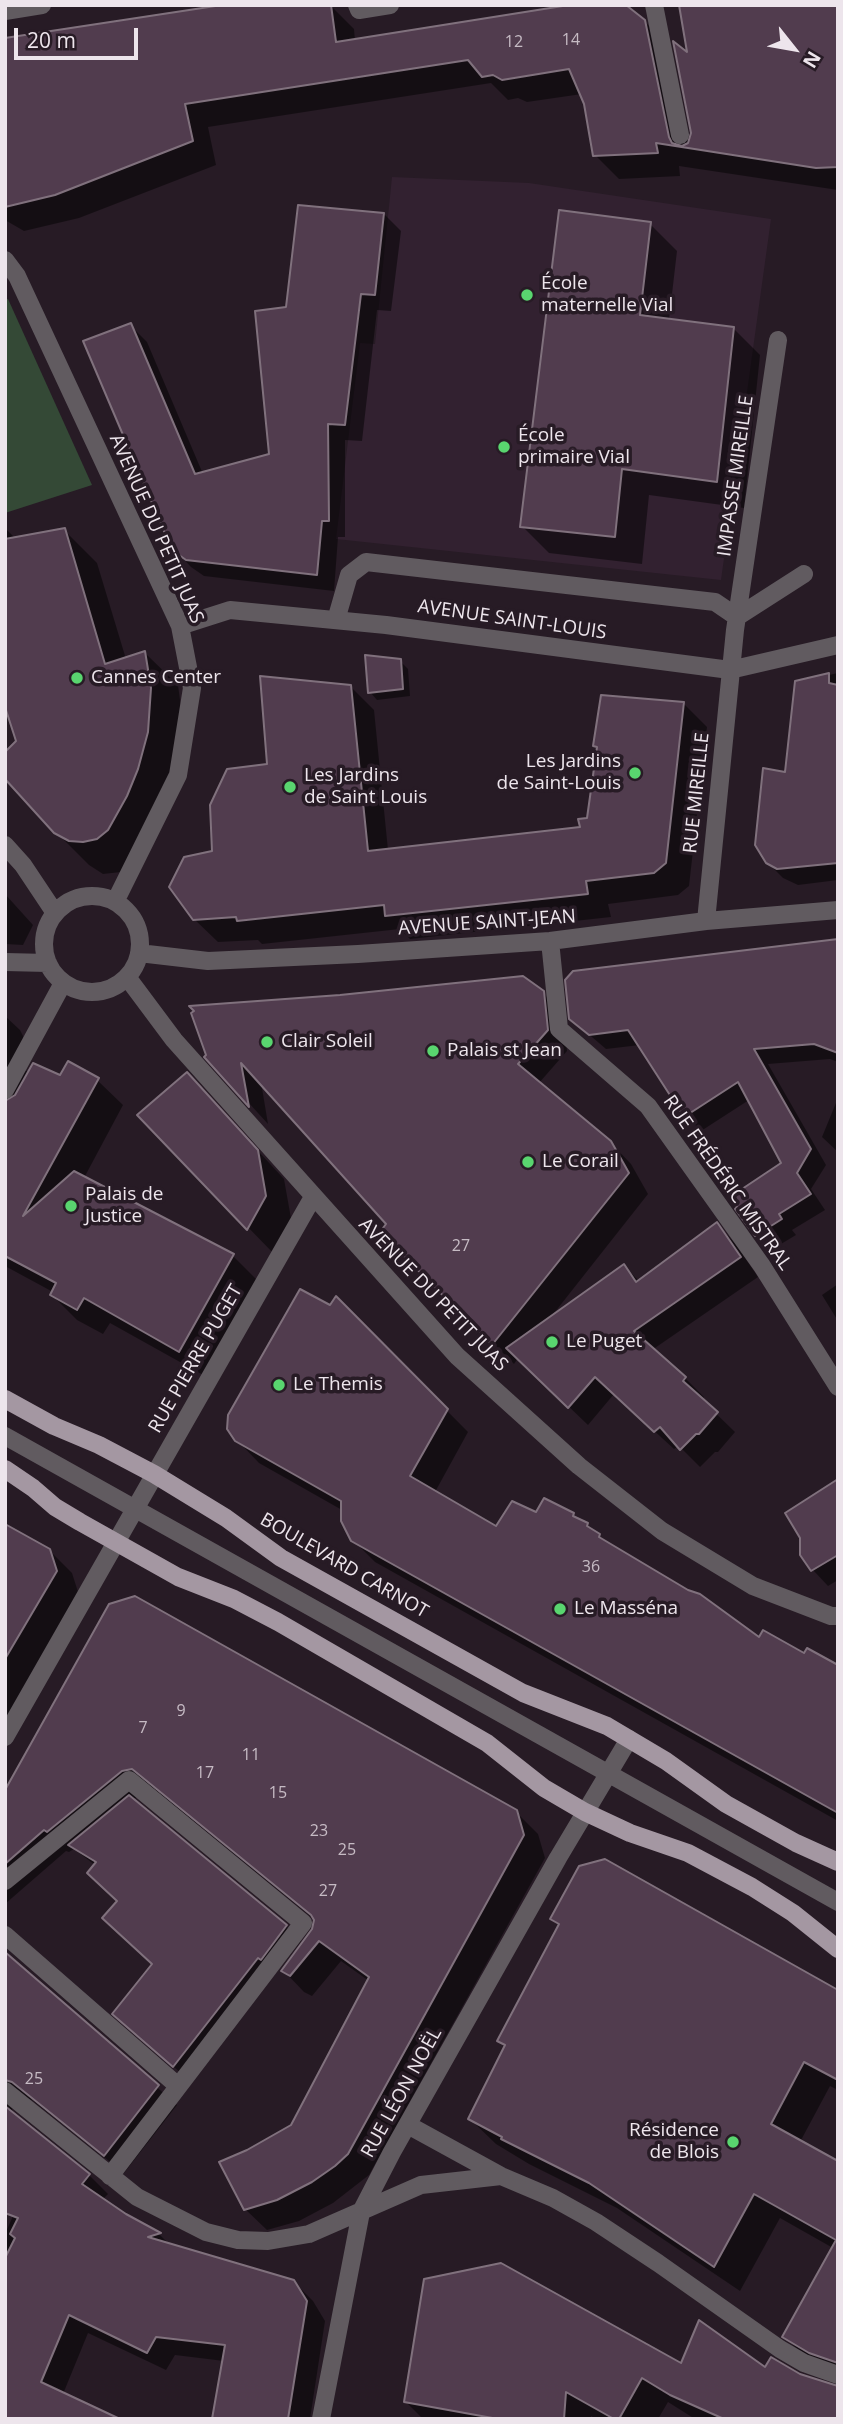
<!DOCTYPE html>
<meta charset="utf-8">
<style>
body{margin:0}
#map{position:relative;width:843px;height:2424px;overflow:hidden;background:#271b25;font-family:"Open Sans",sans-serif}
canvas{display:block}
.frame{position:absolute;inset:0;border:7px solid #ede5ec;pointer-events:none}
.north{position:absolute;left:759px;top:14px;width:70px;height:70px;-webkit-text-stroke:5px #271b25;paint-order:stroke;rotate:121deg;font-size:19px;font-weight:700;line-height:28px;text-align:center;color:#ede5ec}
.north::after{content:'';display:block;margin:auto;width:24px;height:32px;background:#ede5ec;clip-path:polygon(50% 0,100% 100%,50% 72%,0 100%)}
.scale{position:absolute;left:14px;top:28px;width:124px;height:32px;box-sizing:border-box;border:4px solid #ede5ec;border-top:0;padding-left:9px;font-size:21px;line-height:24px;white-space:nowrap;color:#ede5ec;-webkit-text-stroke:5px #271b25;paint-order:stroke}
</style>
<div id="map">
<canvas width="843" height="2424"></canvas>
<div class="frame"></div>
<div class="north">N</div>
<div class="scale">20 m</div>
</div>
<script>
const g = document.querySelector('canvas').getContext('2d');
g.lineJoin = 'round';
function fillPath(path, color) { g.fillStyle = color; g.fill(path, 'evenodd'); }
function trace(path, color, width, dash) { g.strokeStyle = color; g.lineWidth = width; g.lineCap = dash ? 'butt' : 'round'; g.setLineDash(dash || []); g.stroke(path); }
function label(font, color, halo, rows, align = 'center') {
  g.font = font + ' "Open Sans",sans-serif'; g.lineWidth = 7; g.setLineDash([]); g.textBaseline = 'middle'; g.strokeStyle = halo; g.fillStyle = color; for (const [text, x, y, turn = 0] of rows) {
    g.save(); g.translate(x, y); g.rotate((+turn || 0) * Math.PI / 180); g.textAlign = isNaN(turn) ? turn : align; if (halo) g.strokeText(text, 0, 0); g.fillText(text, 0, 0); g.restore();
  }
}
fillPath(new Path2D(`
 M392,177L529,183L771,219L721,580L336,539L360,343L375,344Z`), '#322130');
fillPath(new Path2D(`
 M8,299L92,485L5,513V300Z`), '#344936');
fillPath(new Path2D(`
 M330,5L354,29L355,41L644,21L669,46L689,146L693,133L689,56L838,5V190L679,166L680,176L619,179L595,155L582,94L527,102L518,98L508,100L491,83L208,127L216,165L79,218L24,231L5,220V40Z
 M384,214L401,231L391,311L377,310L362,441L345,440V537H338L334,591L204,576L191,567L174,549L130,325L147,342L203,474L271,455L288,309Z
 M650,224L677,251L669,320L733,328L760,355L744,508L649,495L642,564L549,553L522,526Z
 M5,528L16,539L64,530L97,563L126,659L145,653L178,685L183,722L180,766L130,871L103,874L89,865L55,831L18,741L5,702Z
 M400,661L408,669L410,696L377,700L370,692Z
 M838,673V880L798,885L783,878L767,862L756,844L765,770L787,774L796,682Z
 M350,686L374,710L388,850L581,828L589,820L598,749L595,745L684,704L707,727L689,886L678,895L608,904L611,917L410,939L400,929L262,944L258,940L218,942L194,919L214,853L268,765Z
 M5,894L33,925L23,945L5,944Z
 M838,941V1062L830,1059L768,1064L826,1165L811,1189L825,1210L792,1230L796,1235L771,1250L756,1235L784,1163L749,1100L701,1131L686,1115L640,1045L606,1049L571,1019Z
 M542,992L563,1013L567,1051L539,1083L610,1142L631,1164L648,1194L551,1317L624,1266L639,1281L717,1225L735,1243L758,1277L652,1350L685,1378L704,1397L702,1400L735,1432L718,1452H715L700,1467L679,1446L674,1449L614,1394L588,1425L518,1358L514,1364L382,1232L389,1224L261,1082L268,1124L207,1057Z
 M5,1016L20,1030L30,1050L21,1066L29,1073L97,1080L123,1105L84,1178L233,1256L258,1281L205,1376L110,1323L103,1334L77,1320L52,1295L53,1292L5,1266Z
 M187,1074L284,1179L292,1224L275,1255L140,1116Z
 M838,1098V1152L822,1137Z
 M838,1284V1321L822,1295Z
 M336,1299L468,1432L435,1492L496,1528L537,1515H573L610,1545L759,1639L838,1667V1821L375,1562L353,1540L342,1510L259,1463L237,1440Z
 M838,1480V1580L828,1586L813,1570L802,1554Z
 M5,1526L49,1550L72,1573L79,1595L5,1726Z
 M110,1606L516,1812L538,1834L545,1858L369,2175L333,2203L299,2221L267,2230L245,2209L248,2152L292,2126L369,1981L341,1961L312,1996L304,1992L283,1970L314,1930L315,1920L154,1789L143,1792L133,1800L286,1926L301,1941L276,1973L273,1972L189,2080L129,2028L153,1964L119,1901L95,1865L74,1849L69,1852L66,1851L5,1904V1794Z
 M552,1919L838,1991V2090L830,2086L800,2142L835,2161L838,2157V2378L810,2362L784,2336L833,2248L780,2218L740,2291L617,2208L529,2164L496,2144L470,2119L506,2048L499,2041L560,1926Z
 M5,1953L177,2105L124,2173L32,2100L26,2098L15,2102L12,2110L14,2115L89,2175L108,2194L102,2200L160,2235L170,2245L293,2281L313,2301L325,2321L310,2419H214L224,2361L175,2355L166,2370L88,2333L63,2394L5,2419V2234L13,2216L5,2213Z
 M682,2366L766,2370L799,2375L838,2419H695L668,2402L658,2419H596L591,2416V2419H423L406,2402Z`), '#0007');
const building = new Path2D(`
 M222,5H331L336,42L569,5H626L645,20L669,137L672,143L682,146L688,143L691,133L673,41L687,52L679,5H838V167L816,168L656,143L658,153L593,156L584,104L569,69L502,80L493,75L482,77L468,60L185,104L193,141L55,195L5,207V38Z
 M298,205L384,213L375,295L361,294L345,425L328,424L329,521H322L317,575L186,560L172,550L83,341L131,323L195,474L269,454L255,311L286,307Z
 M559,210L651,222L640,315L734,327L717,482L622,469L615,537L520,527Z
 M65,528L105,664L145,651L151,688L148,732L138,769L127,796L108,830L97,839L83,842L69,841L54,833L5,779V752L16,741L5,707V539Z
 M365,655L401,659L403,689L368,693Z
 M829,673V683L838,685V863L777,869L766,863L755,845L763,768L785,772L795,681Z
 M260,676L351,685L368,851L580,827L578,819L587,818L597,747L593,746L601,695L684,702L666,863L654,873L586,881L588,894L385,916L384,905L237,921L236,917L193,920L169,887L184,857L212,851L210,805L227,769L267,764Z
 M838,939V1053L814,1044L754,1049L811,1149L797,1173L811,1194L779,1214L782,1219L755,1236L735,1209L737,1207L730,1197L781,1163L738,1082L684,1117L628,1030L589,1035L569,1019L565,980L573,971Z
 M523,976L544,991L548,1030L518,1064L611,1141L629,1173L492,1345L380,1232L386,1224L241,1063L249,1107L204,1057L206,1055L191,1013L194,1011L189,1006L340,995Z
 M68,1061L99,1078L23,1216L74,1171L234,1254L179,1352L84,1298L77,1310L50,1295L56,1283L5,1256V1101L15,1095L33,1063L60,1075Z
 M187,1072L258,1150L266,1196L247,1230L137,1115Z
 M717,1222L741,1257L634,1331L686,1377L683,1381L718,1412L699,1434H696L680,1450L660,1427L654,1432L595,1377L568,1408L506,1348L624,1264L636,1282Z
 M300,1289L330,1305L336,1296L448,1409L410,1476L496,1526L512,1501L536,1512L544,1498L574,1513L573,1516L588,1523L587,1526L600,1534L599,1537L688,1590L700,1594L759,1637L763,1630L804,1653L807,1648L838,1665V1813L351,1541L341,1521V1501L235,1441L227,1429L228,1415Z
 M838,1479V1555L811,1571L800,1555V1538L785,1513Z
 M5,1524L50,1549L57,1571L5,1659Z
 M135,1596L517,1810L524,1835L348,2154L335,2166L312,2182L277,2200L244,2210L219,2162L247,2150L291,2125L369,1977L319,1941L290,1976L281,1971L312,1929L314,1920L311,1915L132,1769L122,1771L47,1832L44,1830L5,1864V1790L109,1604Z
 M129,1795L287,1925L261,1960L258,1958L173,2067L112,2014L152,1964L102,1918L117,1901L87,1873L96,1862L68,1845Z
 M605,1859L838,1990V2080L804,2062L771,2124L838,2161V2363L809,2353L782,2337L836,2240L754,2194L714,2267L589,2183L501,2139L502,2137L468,2119L505,2045L497,2041L559,1924L550,1919L579,1866Z
 M5,1952L159,2085L104,2156L12,2082L5,2080Z
 M5,2106L90,2174L82,2184L126,2214L161,2233L148,2237L294,2280L307,2301L288,2419H212L225,2345L156,2337L147,2353L69,2315L41,2382L120,2419H5V2258L15,2238L10,2234L18,2218L5,2213Z
 M501,2263L681,2363L699,2320L765,2367L771,2357L800,2374L838,2386V2419H724L670,2395L642,2378L619,2419H614L566,2392L564,2419H498L404,2402L424,2279Z`);
fillPath(building, '#513c4e');
trace(building, '#80717d', 2);
trace(new Path2D(`
 M357,5L359,10L390,5
 M654,5L680,135
 M5,11L42,5
 M5,260L17,276L180,626L192,688L178,775L115,902
 M737,617L804,574
 M336,620L349,575L366,562L715,602L737,617
 M180,626L230,610L386,625L730,670L838,645
 M5,845L23,865L55,913
 M44 944a48 48 0 1 1 96 0a48 48 0 1 1-96 0Z
 M706,921L735,630L778,340
 M550,941L559,1029L648,1106L762,1266L838,1387
 M139,953L208,961L358,954L550,941L706,921L838,910
 M5,962L48,963
 M127,977L174,1040L457,1356L579,1466L662,1531L753,1586L831,1616H838
 M5,1090L63,983
 M5,1436L838,1902
 M5,1737L313,1197
 M5,1881L129,1780L303,1923L110,2176
 M5,1935L178,2086
 M5,2091L137,2197L206,2232L238,2240L268,2241L309,2234L421,2185L501,2176
 M408,2125L501,2176L553,2198L596,2222L658,2263L780,2349L804,2363L838,2375
 M321,2419L361,2212L392,2152L558,1858L629,1739`), '#615b60', 18);
trace(new Path2D(`
 M5,1399L54,1426L99,1445L154,1474L226,1518L281,1558L523,1693L607,1726L666,1761L726,1804L796,1843L838,1862
 M5,1469L33,1488L55,1507L80,1522L178,1577L234,1599L278,1622L487,1743L544,1788L585,1812L630,1833L688,1853L752,1887L793,1913L838,1949`), '#a497a2', 18);
for (const [x, y, r, color] of [
 [527,295,7,"#59d56f"],
 [504,447,7,"#59d56f"],
 [77,678,7,"#59d56f"],
 [635,773,7,"#59d56f"],
 [290,787,7,"#59d56f"],
 [267,1042,7,"#59d56f"],
 [433,1051,7,"#59d56f"],
 [528,1162,7,"#59d56f"],
 [71,1206,7,"#59d56f"],
 [552,1342,7,"#59d56f"],
 [279,1385,7,"#59d56f"],
 [560,1609,7,"#59d56f"],
 [733,2142,7,"#59d56f"]
]) { const dot = new Path2D(); dot.arc(x, y, r, 0, 2 * Math.PI); g.fillStyle = color; g.fill(dot); trace(dot, '#271b25', 2.5); }
label('16px', '#c6bbc4', null, [
 ["14",571,40],
 ["12",514,42],
 ["27",461,1246],
 ["36",591,1567],
 ["9",181,1711],
 ["7",143,1728],
 ["11",251,1755],
 ["17",205,1773],
 ["15",278,1793],
 ["23",319,1831],
 ["25",347,1850],
 ["27",328,1891],
 ["25",34,2079]
]);
label('19px', '#ede5ec', '#271b25', [
 ["École",541,284],
 ["maternelle Vial",541,306],
 ["École",518,436],
 ["primaire Vial",518,458],
 ["Cannes Center",91,678],
 ["Les Jardins",621,762,"right"],
 ["de Saint-Louis",621,784,"right"],
 ["Les Jardins",304,776],
 ["de Saint Louis",304,798],
 ["Clair Soleil",281,1042],
 ["Palais st Jean",447,1051],
 ["Le Corail",542,1162],
 ["Palais de",85,1195],
 ["Justice",85,1217],
 ["Le Puget",566,1342],
 ["Le Themis",293,1385],
 ["Le Masséna",574,1609],
 ["Résidence",719,2131,"right"],
 ["de Blois",719,2153,"right"]
], 'left');
label('19px', '#ede5ec', '#271b25', [
 ["IMPASSE MIREILLE",736,476,-82],
 ["AVENUE DU PETIT JUAS",156,529,66],
 ["AVENUE SAINT-LOUIS",512,620,8],
 ["RUE MIREILLE",697,793,-84],
 ["AVENUE SAINT-JEAN",487,923,-4],
 ["RUE FRÉDÉRIC MISTRAL",727,1183,55],
 ["AVENUE DU PETIT JUAS",433,1295,46],
 ["RUE PIERRE PUGET",196,1359,-60],
 ["BOULEVARD CARNOT",344,1566,30],
 ["RUE LÉON NOËL",402,2093,-61]
]);
</script>
